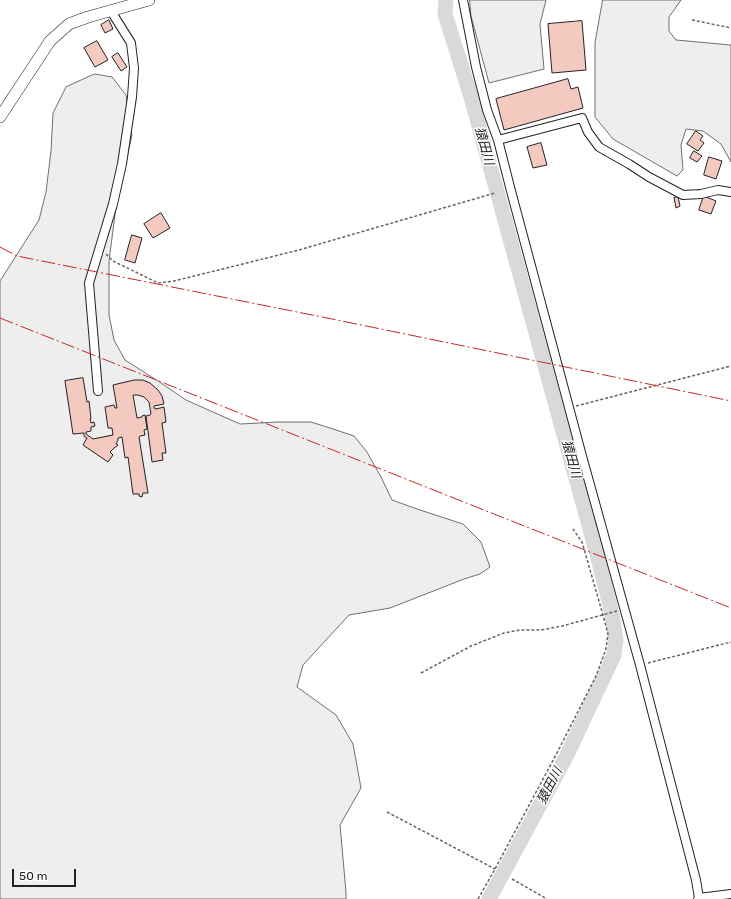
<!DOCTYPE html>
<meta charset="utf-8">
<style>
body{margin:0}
#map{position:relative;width:731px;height:899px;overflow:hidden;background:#fff;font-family:Rubik,sans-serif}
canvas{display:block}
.scale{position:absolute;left:12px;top:869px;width:64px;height:18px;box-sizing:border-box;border:2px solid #222;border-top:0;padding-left:5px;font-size:12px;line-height:14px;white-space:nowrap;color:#222;-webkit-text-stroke:3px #fff;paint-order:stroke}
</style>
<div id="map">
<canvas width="731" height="899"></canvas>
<div class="scale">50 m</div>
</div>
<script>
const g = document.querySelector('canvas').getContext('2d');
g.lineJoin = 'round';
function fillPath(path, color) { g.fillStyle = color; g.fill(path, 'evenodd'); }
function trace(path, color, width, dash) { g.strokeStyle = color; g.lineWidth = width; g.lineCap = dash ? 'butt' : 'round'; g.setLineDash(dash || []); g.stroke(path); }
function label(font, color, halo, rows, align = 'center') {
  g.font = font + ' Rubik,"Noto Sans JP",sans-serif'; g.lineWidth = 3; g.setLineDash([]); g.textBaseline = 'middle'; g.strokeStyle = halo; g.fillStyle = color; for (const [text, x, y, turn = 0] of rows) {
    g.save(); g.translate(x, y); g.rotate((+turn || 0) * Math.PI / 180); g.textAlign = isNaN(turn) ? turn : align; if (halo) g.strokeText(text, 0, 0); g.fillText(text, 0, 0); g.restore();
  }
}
const green = new Path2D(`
 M470,0H546L540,24L544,69L489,83L471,16Z
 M603,0H681L669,17V31L676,40L731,45V162L721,144L703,131L686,129L681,145L683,170L677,176L613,139L595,117V43Z
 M95,74L112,77L126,95L132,135L116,207L109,261V315L114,340L125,360L158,381L186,400L240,424L278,422H311L333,429L354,436L367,452L381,477L392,500L420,510L463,524L481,542L490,567L480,574L464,579L390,608L349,615L303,665L297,687L336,715L353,744L361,788L340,825L346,892V899H0V281L39,220L46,192L51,151L53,113L66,87Z`);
fillPath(green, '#eee');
trace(green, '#6f6f6f', 1);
trace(new Path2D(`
 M446,0L445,14L471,97L599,562L612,614L616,640L614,655L566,757L489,899`), '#d9d9d9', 15);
const building = new Path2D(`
 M109,20L113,29L105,33L101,25Z
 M582,21L586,70L552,73L548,24Z
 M97,41L108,60L95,67L84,48Z
 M118,53L127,67L121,71L112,57Z
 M568,79L571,89L578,87L583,108L504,130L496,99Z
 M696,131L703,136L700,140L704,143L698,151L687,144Z
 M541,143L547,165L533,168L527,147Z
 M694,151L702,156L697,162L690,158Z
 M709,157L722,161L716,179L704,175Z
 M704,196L716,201L711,214L699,210Z
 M678,197L680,206L676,208L674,198Z
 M161,213L170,228L153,238L144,224Z
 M132,235L142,238L135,263L125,260Z
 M83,378L87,402L89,401L91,419H90L91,423L94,422L95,426L91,427V431L86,432V434L93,439L113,435L112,428H108L105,407L114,405L115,408H117L113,385L134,380H143L150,383L158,390L162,396L164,404L154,406V408L156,409L164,407L166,422L162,423L166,453H162L163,460L152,462L146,416L150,415L151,414L149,402L144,397L138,395H133L137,418L142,417V416L145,415L147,429L144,430L145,435L140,436L139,437L148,493H143L142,497L139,496V494H133L128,457L125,458L122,437L118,438V440L116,444L118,445L116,447H115L110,452L113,455L108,462L83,445L87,438L84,436V433L73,434L65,381Z`);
fillPath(building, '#f3c9c0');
trace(building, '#222', 1);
const street = new Path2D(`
 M463,0L476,67L487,110L498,140L511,191L582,456L640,665L696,880L699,898
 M498,140L582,118L588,132L599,147L629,164L649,177L683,195L701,194L718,190L731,192
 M98,391L89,283L113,204L122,164L132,97L134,68L131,43L111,11
 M698,899L699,898L731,894`);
const secondary = new Path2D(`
 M0,117L50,41L69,24L88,17L149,0`);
trace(street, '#222', 10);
trace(secondary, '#222', 12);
trace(new Path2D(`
 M692,20L731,28
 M106,254L113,261L158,283L174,281L299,250L495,193
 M576,406L731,366
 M648,663L731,642
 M421,673L471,646L504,633L520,630H541L562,626L617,611
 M387,812L495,869
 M512,879L547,899
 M478,899L495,869L558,751L596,676L606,649L608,634L603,615L582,542L573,529`), '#646464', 1.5, [3, 2]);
trace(street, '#fff', 8);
trace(secondary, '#fff', 11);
trace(new Path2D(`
 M0,247L17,256L342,321L731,401
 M0,318L731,608`), '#c62828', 1, [14, 3, 2, 3]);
label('italic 13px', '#222', '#fff', [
 ["猿田川",484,146,75],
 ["猿田川",571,459,75],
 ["猿田川",550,786,-62]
]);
</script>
